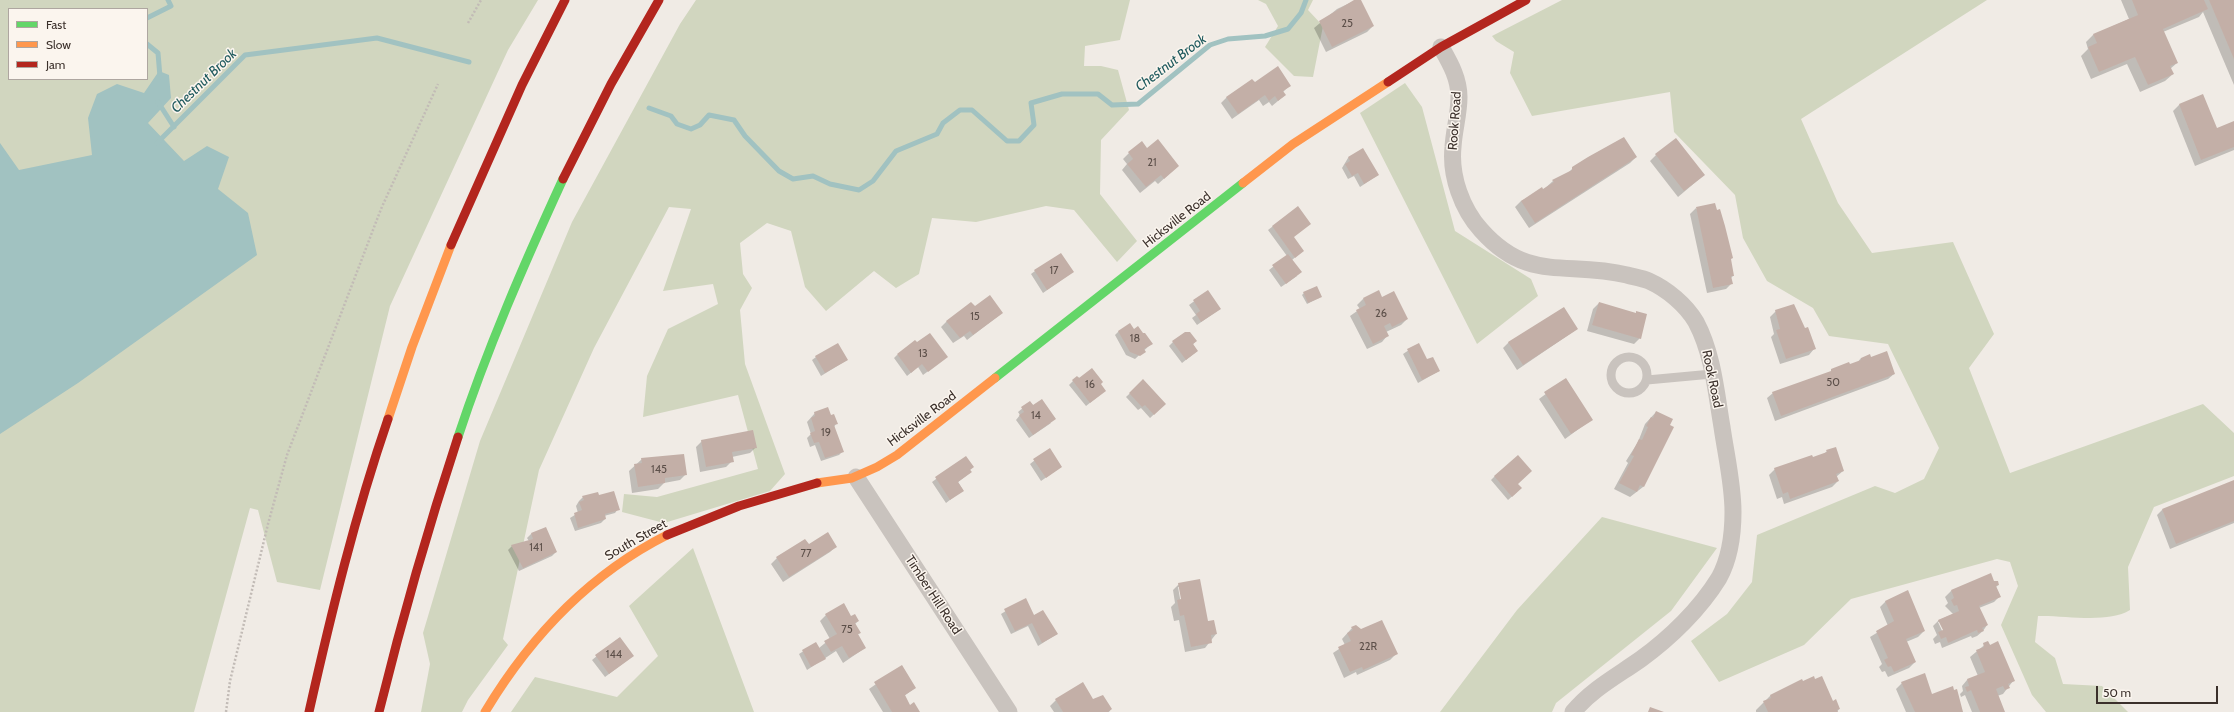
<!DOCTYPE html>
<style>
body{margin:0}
#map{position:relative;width:2234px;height:712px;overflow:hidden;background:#f0ebe5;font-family:Cabin,sans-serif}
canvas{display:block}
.legend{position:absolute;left:8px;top:8px;width:140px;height:72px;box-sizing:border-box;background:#fbf5ee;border:1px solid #aea6a0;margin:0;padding:5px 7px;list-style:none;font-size:12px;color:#3b302b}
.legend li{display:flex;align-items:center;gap:8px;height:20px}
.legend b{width:20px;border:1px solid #aea6a0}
.scale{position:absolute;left:2096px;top:686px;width:122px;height:18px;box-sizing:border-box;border:2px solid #3b302b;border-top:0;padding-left:5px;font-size:12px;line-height:14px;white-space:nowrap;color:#3b302b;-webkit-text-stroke:3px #fbf5ee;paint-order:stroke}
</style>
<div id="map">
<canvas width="2234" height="712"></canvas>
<ul class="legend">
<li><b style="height:5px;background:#63d668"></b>Fast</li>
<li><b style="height:5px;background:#ff974d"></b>Slow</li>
<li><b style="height:5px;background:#b3261e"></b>Jam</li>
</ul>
<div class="scale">50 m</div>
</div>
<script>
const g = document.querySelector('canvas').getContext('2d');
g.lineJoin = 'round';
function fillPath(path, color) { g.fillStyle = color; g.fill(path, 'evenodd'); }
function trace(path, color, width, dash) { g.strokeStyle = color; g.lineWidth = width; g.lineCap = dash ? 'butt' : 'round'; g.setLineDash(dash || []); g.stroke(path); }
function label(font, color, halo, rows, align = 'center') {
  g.font = font + ' Cabin,sans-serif'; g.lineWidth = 3; g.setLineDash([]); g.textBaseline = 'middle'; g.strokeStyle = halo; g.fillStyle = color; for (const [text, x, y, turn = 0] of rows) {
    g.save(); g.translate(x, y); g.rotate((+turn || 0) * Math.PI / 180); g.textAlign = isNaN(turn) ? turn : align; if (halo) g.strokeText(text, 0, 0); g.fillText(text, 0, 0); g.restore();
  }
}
fillPath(new Path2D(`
 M0,0H538L508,50L390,306L320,590L277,582L258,510L250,508L194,712H0ZM9,9H147V79H9Z
 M696,0H1130L1120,40L1085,46L1084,66H1101L1118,70L1129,110L1101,140L1100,194L1137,241L1117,262L1074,210L1046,206L976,222L932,218L919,274L896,288L874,271L826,311L805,287L791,231L767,223L740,243L743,274L752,288L740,310L745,364L785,474L770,491L664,523L622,512L624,494L657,497L758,469L738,395L643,417L647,376L668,329L718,304L713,284L663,291L691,209L669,207L594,348L539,470L503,639L508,645L468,700L462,712H421L430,664L423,633L480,441L572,222L680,24Z
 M1258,0H1313L1308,10L1323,26L1313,77L1294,76L1265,47L1278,26L1266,4Z
 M1562,0H1987L1801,119L1838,203L1872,253L1953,242L1994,334L1969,368L2010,473L2203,404L2234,433V476L2154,507L2128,567L2130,610C2107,624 2065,615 2038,616L2035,642L2055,658L2063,684L2102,686L2128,712H2046L2032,695L2001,625L2018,586L2010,562L1997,559L1851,599L1804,645L1719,682L1691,641L1727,614L1752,582L1757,535L1875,486L1895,493L1924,479L1939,448L1888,344L1829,336L1813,308L1767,281L1743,238L1735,195L1674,132L1670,92L1532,116L1510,73L1514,52L1496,41L1492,36Z
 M1405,83L1422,107L1455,231L1531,279L1538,296L1477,344L1360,113Z
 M1602,517L1717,548L1671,611L1556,703L1552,712H1440L1517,610Z
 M693,548L754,712H511L535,677L617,697L658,656L629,606Z`), '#d1d6bf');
fillPath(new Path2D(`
 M159,71L169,75L171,98L148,123L184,161L207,146L229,157L218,189L248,213L257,255L78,383L0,434V143L19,170L92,155L88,118L97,94L117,84L144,93Z`), '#a1c2c1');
fillPath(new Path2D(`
 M1356,0H1360L1373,26L1367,32L1326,52L1314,28L1337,9Z
 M2121,0H2234V85L2203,12L2199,17L2163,32L2177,63L2170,69L2173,74L2165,81L2140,92L2127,64L2091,79L2081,56L2088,49L2086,42L2093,35L2129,19Z
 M1254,83L1289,86L1283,92L1285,95L1272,106L1269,102L1263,106L1259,100L1232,119L1221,103L1227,97Z
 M2203,96L2216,129L2234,122V150L2195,166L2173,111L2179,105Z
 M1363,149L1378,175L1360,187L1354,176L1348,179L1342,168L1348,158Z
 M1147,150L1178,166L1158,184L1155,181L1140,193L1122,170L1127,164L1123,159L1129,153Z
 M1656,155L1704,175L1678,197L1650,161Z
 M1636,157L1630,163L1529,228L1515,207L1521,201L1543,190L1553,181L1567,174L1573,168Z
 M1298,207L1293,237L1299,254L1292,260L1297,276L1281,287L1269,270L1287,256L1268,230Z
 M1696,208L1730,259L1733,276L1731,278L1732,283L1726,289L1707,293L1690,214Z
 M1035,271L1073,272L1043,293L1031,274Z
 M1208,291L1220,309L1197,325L1192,318L1196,315L1189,305Z
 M1304,293L1319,298L1307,304L1302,295Z
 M1381,298L1407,319L1401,325L1386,332L1387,336L1382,342L1367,349L1350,316L1360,309L1357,305L1363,299Z
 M1599,303L1635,314L1637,312L1640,338L1634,344L1587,331L1593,309Z
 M974,308L1002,313L967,340L964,336L953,343L941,327L947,321Z
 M1776,311L1814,349L1809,355L1780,364L1771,337L1774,334L1770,317Z
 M1577,329L1517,370L1503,348L1509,342Z
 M1134,330L1151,344L1135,359L1126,355L1115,335L1119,331Z
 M1196,341L1193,344L1197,351L1182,363L1169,346L1173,342Z
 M1418,344L1426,361L1439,371L1418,383L1403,354Z
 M897,355L943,360L923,375L918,367L907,376L894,358Z
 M816,357L847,360L821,376L812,360Z
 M1861,358H1871L1894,374L1888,379L1775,421L1767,398L1773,393L1857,363Z
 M1077,377L1099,384L1101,394L1086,406L1069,385Z
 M1566,379L1591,420L1565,439L1539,399Z
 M1143,381L1165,404L1150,418L1141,408L1138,410L1126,397Z
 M1030,402L1051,423L1029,438L1016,420L1020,415L1018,412Z
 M1656,412L1672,428L1643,487L1630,497L1614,489L1628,463L1626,461L1638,442L1645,424Z
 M815,413L830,416L836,424L834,427L842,452L839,455L821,461L815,445L810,447L807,438L811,434L807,422Z
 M702,441L756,447L750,453L732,457V461L726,467L700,472L696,447Z
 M1049,449L1061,467L1041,481L1030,464Z
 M1827,451L1843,471L1836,477L1838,481L1832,487L1784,504L1782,497L1777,499L1769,475L1775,469L1813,459L1823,455Z
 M966,457L971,472L958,482L963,490L946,503L932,482Z
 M642,459L686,474L680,480L664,483L658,489L632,493L629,471Z
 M1495,476L1517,484V492L1508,500L1491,480Z
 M2234,481V523L2170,549L2157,515L2162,510Z
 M598,496L618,509L615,513L604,516L605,519L601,523L575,531L570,518L578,513L576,506L579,501L583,497Z
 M545,528L556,552L552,556L519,571L508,550L512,546L529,541L527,538L531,534Z
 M808,545L836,546L830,552L783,582L771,564L777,558Z
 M1990,575L1993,582L1998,585L1996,587L2000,596L1994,602L1979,608L1987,625L1983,631L1977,636L1972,638L1971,636L1942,648L1940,642L1935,644L1933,639L1937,635L1933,626L1939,620L1953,614L1945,606L1948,603L1945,597L1951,591ZM1938,622H1940L1946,635H1944Z
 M1179,584L1216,634L1205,648L1185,652L1179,620L1174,621L1171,607L1175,603L1173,590ZM1178,587H1180L1183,604H1181Z
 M1025,599L1034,616L1057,634L1038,646L1028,626L1011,634L1001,614Z
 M1886,601L1924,631L1918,637L1906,642L1915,662L1909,668L1888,677L1885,671L1882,672L1879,667L1882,664L1870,637L1888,626L1880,607Z
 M826,615L851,618L858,621L855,624L860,633L857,635L865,648L843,663L836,651L807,670L799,654L816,643L819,648L830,639L820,621Z
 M1352,628L1396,654L1390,660L1357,675L1356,672L1344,678L1333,653L1345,645L1342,639Z
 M619,638L629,659L605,677L592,660Z
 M1988,642L2013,681L2003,694L1997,696L2003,712H1972L1965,695L1961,697L1960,694L1963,691L1962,686L1967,680L1978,676L1970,657Z
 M902,666L915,688L904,696L910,706L919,712H883L869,689Z
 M1803,682L1832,702L1839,709L1837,712H1756V710L1770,696Z
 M1902,683L1932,695L1963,712H1906L1896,689Z
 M1082,684L1093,700L1111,709L1109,712H1054L1050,706L1056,700Z`), '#0003');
trace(new Path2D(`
 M147,18L171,6L168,0
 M147,44L158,53L160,77
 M158,102L174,127
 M649,108L671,116L677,124L691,129L700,125L709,115L734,120L745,136L779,171L793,179L813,176L830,184L859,190L873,181L896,151L937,134L943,123L960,110H972L1007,141H1019L1034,125L1031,103L1062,94H1098L1112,105L1138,104L1210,45L1228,39L1265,36L1288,29L1301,13L1306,0
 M157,143L245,55L377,38L469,62`), '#a1c2c1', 5);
fillPath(new Path2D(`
 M1354,0H1361L1374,26L1332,47L1319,21Z
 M2132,0H2204L2208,9L2163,29L2178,63L2170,66L2174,74L2148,85L2135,57L2099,72L2088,47L2097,43L2093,34L2138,15Z
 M2209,0H2234V59Z
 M1278,66L1291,86L1283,91L1286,95L1278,101L1275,96L1269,101L1265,95L1238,114L1226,97L1252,79L1255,82Z
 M2203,94L2217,128L2234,121V147L2201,160L2179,104Z
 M1624,137L1637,157L1535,223L1521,201L1542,187L1543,189L1554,182L1552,180L1572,170V167L1588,157Z
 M1676,138L1705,175L1684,191L1655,154Z
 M1158,139L1179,166L1164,179L1161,175L1146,187L1127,164L1133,159L1128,152L1142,141L1147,148Z
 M1363,148L1379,175L1364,184L1358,173L1352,176L1345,164L1350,161L1348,157Z
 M1715,203L1717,210L1720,209L1725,226L1733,258L1731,259L1734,276H1731L1733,284L1713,288L1696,207Z
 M1298,206L1311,224L1294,237L1304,251L1295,258L1272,226Z
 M1061,253L1074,272L1047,290L1034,270Z
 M1288,254L1302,272L1286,284L1272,265Z
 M1317,286L1322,297L1308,303L1303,292Z
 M1208,290L1221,309L1201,322L1196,314L1200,311L1193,300Z
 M1379,290L1382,297L1394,291L1408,319L1392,327L1390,323L1384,326L1389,336L1373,344L1356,310L1366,305L1363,298Z
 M990,295L1003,313L973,335L970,331L960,338L946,321L971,302L975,306Z
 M1599,302L1636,313V311L1647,314L1641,339L1592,325Z
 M1794,304L1805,328L1808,327L1816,349L1786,359L1776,330L1780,329L1775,310Z
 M1564,307L1578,329L1523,365L1508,342Z
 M1130,323L1134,329L1138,326L1143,333H1145L1153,344L1144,349L1146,352L1140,356L1130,352L1118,331Z
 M1185,332H1190L1197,341L1193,344L1198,351L1186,360L1172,341Z
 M930,333L948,357L928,372L922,364L911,373L897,354L915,340L917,342Z
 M838,343L848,360L825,373L815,356Z
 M1419,343L1427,359L1433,357L1440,371L1422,380L1407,349Z
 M1887,351L1895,374L1781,416L1772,392L1831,371V369L1849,362L1850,364L1861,360V358L1870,354L1871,357Z
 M1092,368L1103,382L1101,384L1106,391L1090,403L1072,380L1077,376L1079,378Z
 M1566,378L1593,420L1571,434L1544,392Z
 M1143,379L1166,404L1154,415L1145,405L1142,407L1129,393Z
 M1042,399L1056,419L1033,435L1019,415L1024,412L1021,407L1030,401L1033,405Z
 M828,407L831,415L834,414L838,424L834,425L844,452L825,458L819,442L814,443L810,433L815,431L811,418L815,416L814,412Z
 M1656,411L1673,419L1670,425L1674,427L1644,487L1640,485L1637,492L1619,483L1634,456L1631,455L1639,439L1642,440L1648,427L1646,426L1651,417L1653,418Z
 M753,430L757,448L732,452L734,462L706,467L701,440Z
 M1836,447L1844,471L1836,474L1839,481L1790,499L1788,492L1783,494L1774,468L1812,455L1813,457L1827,452L1826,450Z
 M1050,448L1062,467L1046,478L1033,459Z
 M684,454L687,475L665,478V483L638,487L634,464L642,463L641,458Z
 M1518,455L1532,471L1518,484L1522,488L1512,497L1494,476Z
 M966,456L974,467L970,470L972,472L958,482L964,491L950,500L935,477Z
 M2234,480V521L2176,544L2162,509Z
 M614,491L620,510L605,514L606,519L578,528L574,513L582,510L579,502L584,500L582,496L598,492L599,495Z
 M546,527L557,552L523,568L511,545L533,539L531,533Z
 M828,532L837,547L789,577L776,557L805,539L809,544Z
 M1991,573L1994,581H1998L1999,585L1996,586L2001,597L1979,606L1988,625L1982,628L1984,631L1978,633L1977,630L1948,643L1946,637L1941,639L1938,632L1943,630L1938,620L1959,611L1957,605L1954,606L1951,600L1954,598L1951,590Z
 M1200,579L1208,621L1214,620L1217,634L1211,635L1212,643L1191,647L1184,615L1180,616L1177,600L1181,599L1178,583Z
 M1908,590L1925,631L1906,639L1916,662L1894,672L1891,666L1888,667L1884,660L1888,658L1876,631L1894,621L1885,601Z
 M1026,598L1034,615L1043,610L1058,634L1042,643L1032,623L1015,631L1004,609Z
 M844,603L851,616L855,614L859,621L855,623L861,633L858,634L866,648L849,658L842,646L831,652L824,641L837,634L825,614Z
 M1382,620L1398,654L1363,670L1362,667L1350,672L1338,647L1351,641L1347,633L1353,630L1351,627L1356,625L1361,629Z
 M620,637L634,656L609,674L595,655Z
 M1988,641L1990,645L1998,641L2015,681L2008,684L2010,688L2005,690L2003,686L1996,689L2005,712H1980L1971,690L1967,692L1965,687L1969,686L1967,679L1985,672L1976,650L1984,647L1983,643Z
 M816,642L826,659L811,667L802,650Z
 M902,665L916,688L905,695L910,705L914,702L920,712H892L874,682Z
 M1925,673L1932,694L1953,686L1954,690L1957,689L1963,712H1915L1901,682Z
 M1814,676L1815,679L1822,676L1833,701L1836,699L1840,709L1837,710L1838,712H1768L1763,701L1771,698L1770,695L1802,679L1803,681Z
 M1083,682L1093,699L1103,695L1112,709L1108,712H1063L1055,699Z
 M1650,707L1664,712H1648Z`), '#c3afa7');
trace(new Path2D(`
 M468,23L481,0
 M226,712L230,681L268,524L287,455L381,209L438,84`), '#c2bbb6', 2.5, [2, 2]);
trace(new Path2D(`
 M1611 375a18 18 0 1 1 36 0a18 18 0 1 1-36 0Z
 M1647,380L1712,374`), '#c9c3be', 9);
trace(new Path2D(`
 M1441,47C1450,63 1459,78 1459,97C1459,114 1454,130 1453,147C1450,176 1462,209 1481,230C1529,284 1567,260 1627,275C1634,277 1642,278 1649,281C1667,289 1686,305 1696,322C1713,354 1716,392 1722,427C1726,455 1733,484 1733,512C1733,534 1730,558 1719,578C1700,609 1670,638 1641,659C1617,676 1592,689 1573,712
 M856,477L1009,712`), '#c9c3be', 17);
trace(new Path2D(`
 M995,378L1243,183
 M458,437C487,349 524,264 563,179`), '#63d668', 9);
trace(new Path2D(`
 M1243,183L1293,144L1388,82
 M388,419L412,347L451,245
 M817,483L852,478L877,467L897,455L995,378
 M485,712C530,637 588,575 667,535`), '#ff974d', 9);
trace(new Path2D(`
 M1388,82L1441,47L1526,0
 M563,179L611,84L659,0
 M451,245L522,85L565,0
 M667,535L739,506L817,483
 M309,712C331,614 355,515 388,419
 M379,712C402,619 428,528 458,437`), '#b3261e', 9);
label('11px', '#5d504a', null, [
 ["25",1347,24],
 ["21",1152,163],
 ["17",1054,271],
 ["26",1381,314],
 ["15",975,317],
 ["18",1135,339],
 ["13",923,354],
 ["50",1833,383],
 ["16",1090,385],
 ["14",1036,416],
 ["19",826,433],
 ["145",659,470],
 ["141",536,548],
 ["77",806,554],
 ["75",847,630],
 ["22R",1368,647],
 ["144",614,655]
]);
label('13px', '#3b302b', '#fbf5ee', [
 ["Rook Road",1455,121,-86],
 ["Hicksville Road",1177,220,-38],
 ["Rook Road",1712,379,78],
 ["Hicksville Road",922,419,-37],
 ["South Street",636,540,-30],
 ["Timber Hill Road",933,595,57]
]);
label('italic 14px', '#1f5a5e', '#fbf5ee', [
 ["Chestnut Brook",1171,63,-37],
 ["Chestnut Brook",204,81,-44]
]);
</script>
